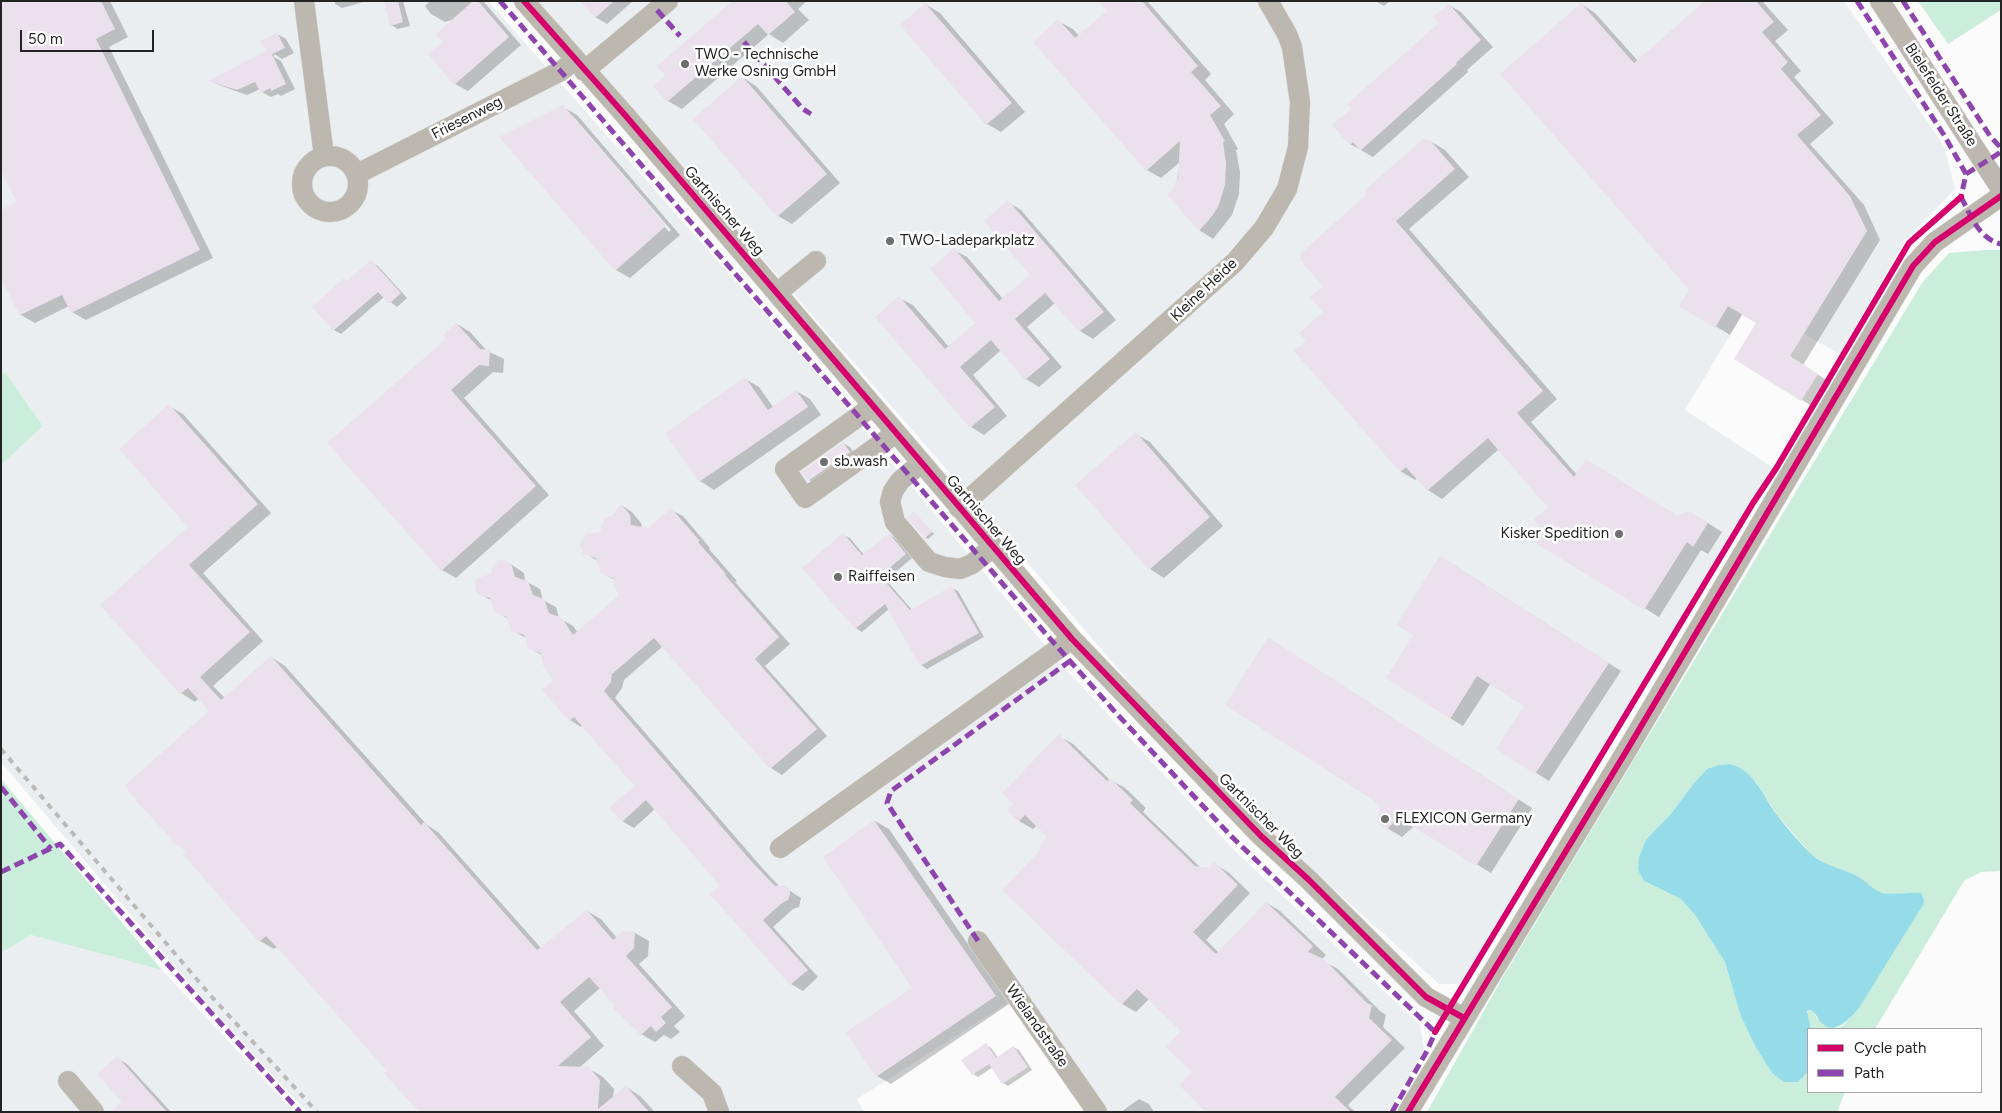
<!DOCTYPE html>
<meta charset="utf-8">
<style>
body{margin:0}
#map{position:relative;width:2002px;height:1113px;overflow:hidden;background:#fbfbfb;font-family:Figtree,sans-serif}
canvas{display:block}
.frame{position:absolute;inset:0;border:2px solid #232323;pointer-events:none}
.legend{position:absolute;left:1807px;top:1028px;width:175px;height:65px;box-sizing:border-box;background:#fff;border:1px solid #a7a7a7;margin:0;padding:6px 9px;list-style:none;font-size:15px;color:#232323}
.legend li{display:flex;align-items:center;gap:10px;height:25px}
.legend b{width:25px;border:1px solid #a7a7a7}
.scale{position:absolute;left:20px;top:30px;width:134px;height:22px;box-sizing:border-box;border:2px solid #232323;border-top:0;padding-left:6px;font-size:15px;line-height:18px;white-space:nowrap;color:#232323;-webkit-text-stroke:4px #fff;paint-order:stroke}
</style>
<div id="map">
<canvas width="2002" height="1113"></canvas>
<div class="frame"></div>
<ul class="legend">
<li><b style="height:6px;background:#d6006c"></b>Cycle path</li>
<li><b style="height:6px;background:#8e44ad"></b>Path</li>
</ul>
<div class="scale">50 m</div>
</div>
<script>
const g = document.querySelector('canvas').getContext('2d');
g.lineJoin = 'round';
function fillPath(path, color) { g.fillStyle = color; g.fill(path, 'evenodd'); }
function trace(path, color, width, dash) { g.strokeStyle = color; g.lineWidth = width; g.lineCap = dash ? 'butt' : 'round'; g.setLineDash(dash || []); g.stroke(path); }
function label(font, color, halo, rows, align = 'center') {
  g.font = font + ' Figtree,sans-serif'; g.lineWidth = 5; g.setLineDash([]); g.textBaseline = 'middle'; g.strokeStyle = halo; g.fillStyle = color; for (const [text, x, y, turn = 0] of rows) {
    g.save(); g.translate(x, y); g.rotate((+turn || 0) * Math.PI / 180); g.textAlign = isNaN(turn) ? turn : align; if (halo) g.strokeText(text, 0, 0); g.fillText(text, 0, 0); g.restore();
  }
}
fillPath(new Path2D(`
 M1,1H488L813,369L1059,662L1233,849L1420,1025L1424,1050L1388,1112H1086L1011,1001L857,1099L864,1112H307L203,1000L1,762V465L43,426L5,372L1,374Z
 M537,1H1844L1944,146L1955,189L1904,242L1840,354L1804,334L1770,330L1742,315L1685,410L1772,467L1461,984H1439L1274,835L1141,696L991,520Z
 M31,935L162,970L294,1112H1V953Z`), '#ebeef1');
fillPath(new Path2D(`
 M1918,1H2001V10L1948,44Z
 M1986,250H2001V871L1981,872L1964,881L1875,1029H1811L1807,1014L1809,1010L1813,1011L1817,1018L1836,1028L1842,1026L1849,1019L1924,897L1920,893L1893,894L1879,892L1867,885L1859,877L1830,867L1811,854L1778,816L1756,782L1729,764L1718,765L1707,769L1694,783L1670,815L1644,881L1681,899L1695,915L1725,962L1740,1014L1754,1044L1772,1073L1798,1082L1808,1072V1092H1845L1837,1112H1427L1504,975L1922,283L1949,253Z
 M5,372L43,426L1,465V374Z
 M1,779L162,970L31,935L1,953Z`), '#cbeddb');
fillPath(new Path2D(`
 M1729,764C1754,769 1763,796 1777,815C1787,828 1799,842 1810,853C1824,866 1841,868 1857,876C1866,881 1872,890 1883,893C1896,895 1908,892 1921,893C1925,899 1925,902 1921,908L1859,1008C1849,1019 1834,1038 1820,1021C1816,1016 1815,1011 1809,1010L1807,1011L1811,1029H1808V1072L1798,1082H1784L1772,1073L1754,1044L1740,1014L1725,962L1695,915L1681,899L1644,881L1638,870L1639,857L1646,840L1670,815L1694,783L1707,769L1718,765Z`), '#95dce8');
fillPath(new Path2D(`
 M1,1H110L128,37L109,47L213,258L86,320L72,312L69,306L35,323L21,315L18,203Z
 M335,1H367L342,8L335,4Z
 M385,1H403L410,26L398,29L391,25Z
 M430,1H483L521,45L468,91L455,84L444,42L454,19L445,22L431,14L425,6Z
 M582,1H633L607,24L595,17Z
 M734,1H807L798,9L809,20L783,43L769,34L682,109L668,101L667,76Z
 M1108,1H1147L1211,74L1205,80L1234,114L1224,124L1238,149L1236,150L1240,172L1239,194L1232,215L1213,239L1199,230L1176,185L1180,162L1161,178L1147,170L1058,21L1073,29L1079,36L1109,11Z
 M1375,1H1390L1384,6Z
 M1707,1H1762L1788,30L1775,41L1801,71L1794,77L1834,123L1810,144L1864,205L1880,240L1803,365L1831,383L1815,408L1802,400L1758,322L1743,313L1730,335L1681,305L1690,290L1581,4L1595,13L1638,61Z
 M925,4L940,13L1025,112L1001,132L987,124Z
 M1449,5L1461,12L1493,47L1467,70L1468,72L1373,157L1350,144L1352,109L1441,23Z
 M277,34L286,39L294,53L282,59L274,54V57L281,61L295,89L281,96L278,94L271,97L262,92L260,89L247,95L219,85L211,81L267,52Z
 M742,77L756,86L840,183L792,224L778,216Z
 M563,107L577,115L680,235L630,278L616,270ZM570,116H573L671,230L669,232Z
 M1430,141L1445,150L1469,177L1409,229L1557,399L1531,422L1577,475L1677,516L1705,521L1722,532L1708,554L1701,550L1659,617L1536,541L1543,530L1550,508L1499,449L1442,499L1428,490L1417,478L1415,480L1400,471L1308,341L1325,312V287Z
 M1008,202L1021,210L1116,320L1093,339L1080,331L1055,303L1027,327L1062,367L1039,387L1026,379L1001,350L973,375L1007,416L984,435L971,427L877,317L899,298L913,305L949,347L977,323L954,250L967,257L1003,299L1031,275Z
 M371,262L378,266L407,298L397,307L384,297L341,334L334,330L314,307L348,282Z
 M457,324L470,332L487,351L504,359L503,373L493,372L464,398L549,495L456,578L442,570L448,339Z
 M745,379L759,387L773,407L796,391L810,399L821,415L714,490L700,481Z
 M169,406L183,414L271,513L203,573L263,641L213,686L225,698L271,657L285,666L427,825L438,832L541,948L587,911L601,919L617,938L635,933L649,941L648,956L639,964L685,1016L674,1026L680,1032L671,1039L664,1035L655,1042L641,1034L600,988L574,1011L604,1046L579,1068H588L603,1077L614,1089L613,1098L626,1087L640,1096L655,1112H421L388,1071L278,946L274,949L260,941L188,851L210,711L199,698L195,702L181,693L102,605L190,527Z
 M1136,434L1150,442L1223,526L1164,578L1150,569L1077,485Z
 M843,443L850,447L856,456L816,484L809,480Z
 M621,505L632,512L641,523L642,528L648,530L671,510L683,516L710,548L709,549L737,581L735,582L790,644L765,666L827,736L782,775L771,768L663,646L624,680L622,688L615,698L764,870L780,887H784L801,898L799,907L793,909L773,927L818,977L803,991L791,984L712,894L722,886L655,809L634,828L622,821L636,787L583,725L581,727L570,720L544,690L555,680L542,655L529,648L526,638L512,630L509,619L496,612L493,601L481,595L492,575L506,561L524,573L525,581L540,589L543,600L556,607L559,618L573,626L578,633L619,597L615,580L602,573L598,561L588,555L601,533Z
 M914,513L934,534L928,539L925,537Z
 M889,534L895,538L912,558L886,580L912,610L952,588L958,591L984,637L927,669L921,665L889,609L862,632L856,628L804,568L843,535L850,538L864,555Z
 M1454,565L1621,671L1549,781L1498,749L1526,706L1491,683L1463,726L1450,718L1415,635Z
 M1282,647L1532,808L1491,873L1414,826L1402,837L1380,824L1381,806Z
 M1059,736L1073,744L1110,780L1124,787L1146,808L1143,812L1201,868L1209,869L1214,864L1228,872L1250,893L1206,940L1219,953L1267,903L1280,911L1326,955L1321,960L1338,969L1380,1011L1386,1015L1383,1027L1405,1048L1348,1105L1355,1112H1208L1194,1072L1183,1031L1149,999L1136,1012L1122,1004L1003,890L1043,849L1049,837L1037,825L1033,829L1019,821L1015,804Z
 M875,821L889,829L1009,1004L891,1084L877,1076L914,988Z
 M986,1045L991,1048L998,1058L1013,1047L1019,1050L1032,1070L1008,1086L1003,1083L993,1067L978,1077L973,1074Z
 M117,1058L127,1064L171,1112H112L124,1102Z
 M1139,1099L1149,1104L1154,1112H1121Z`), '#0003');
fillPath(new Path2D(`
 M1,1H101L115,29L96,39L200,250L71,313L62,295L20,315L1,279V210L17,202L1,171Z
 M384,1H398L403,22L390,26Z
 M473,1H478L509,37L454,85L428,54L442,42L436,34Z
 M580,1H614L595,18Z
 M732,1H786L795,12L768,35L758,24L667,102L653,86L665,76L657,66Z
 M1098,1H1142L1198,66L1191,72L1221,106L1210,115L1225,141L1223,142L1226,163L1225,185L1218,207L1212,216L1199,231L1167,195L1172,190L1178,177L1180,141L1146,171L1033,42L1058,19L1075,38L1107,11Z
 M1705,1H1756L1774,22L1762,32L1788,62L1781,69L1821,115L1797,135L1850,196L1867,231L1790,356L1818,374L1801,401L1734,359L1756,323L1728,306L1715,328L1679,306L1689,290L1500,74L1581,3L1634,63Z
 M925,3L1012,103L986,125L900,25Z
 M1449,4L1481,40L1456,63L1457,64L1360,151L1353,142L1350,145L1332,125L1351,109L1347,104L1439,23L1433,17Z
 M277,32L285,48L272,54L286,84L271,91L270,88L261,93L255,82L237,90L208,81L266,51L260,41Z
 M742,76L827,174L777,217L693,119Z
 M563,105L666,226L615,271L499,137Z
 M1423,139L1430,140L1455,169L1396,221L1543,391L1517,413L1574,477L1586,459L1676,515L1690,511L1708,523L1693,547L1687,542L1644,610L1534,542L1541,530L1534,519L1548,508L1488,438L1427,491L1406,467L1400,472L1294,351L1306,341L1299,333L1323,312L1310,297L1323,286L1300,260L1301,253L1365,196L1366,189Z
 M1008,200L1104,312L1079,332L1045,293L1015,319L1050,359L1025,380L991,340L960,367L995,407L970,428L875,317L899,296L945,349L975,323L930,269L954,248L999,301L1030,275L984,221Z
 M371,260L401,293L389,304L378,292L333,331L312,307L344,278L347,281Z
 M456,323L480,349L490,350L489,366L479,365L451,390L536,486L441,571L327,443L446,339L443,335Z
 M745,377L768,410L796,390L808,407L699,482L665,433Z
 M169,404L258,504L189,565L250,632L200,677L221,700L271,656L421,825L424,822L537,950L587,910L613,940L623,931L635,932L634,948L626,956L672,1007L661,1017L666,1023L656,1032L651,1026L641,1035L613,1008L615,1006L589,977L560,1002L591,1037L558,1066L589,1067L600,1080L598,1109L626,1086L649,1112H419L384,1073L387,1071L283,954L266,936L259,942L183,854L186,851L172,842L171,838L137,802L135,797L131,795L125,785L209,711L188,688L180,694L100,605L188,527L119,449Z
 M1136,432L1210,517L1149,570L1075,485Z
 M843,442L850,452L808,481L801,472Z
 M621,504L630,515L631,525L648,528L671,508L700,541L698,542L726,574L725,575L779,637L755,659L817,729L770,769L654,638L612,674L611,682L604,691L752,862L775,886L785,885L790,890V894L788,900L782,903L763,920L808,970L790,985L710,894L720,886L646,800L622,822L609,808L634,786L574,717L569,721L542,690L553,680L543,665L541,653L528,649L524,635L511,631L507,617L495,613L490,598L481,596L475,590V582L477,578L491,574L493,566L498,560H507L512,566L515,577L528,581L533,595L544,599L549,613L562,618L573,635L618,596L613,578L601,574L596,558L583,554L580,545L581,541L587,534L600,532L604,518L614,515Z
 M914,511L932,532L925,538L907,518Z
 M843,533L862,555L889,533L906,554L880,576L910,610L952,586L979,633L920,666L885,604L855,629L802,568Z
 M1440,556L1609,663L1535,774L1496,749L1524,706L1477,676L1450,719L1386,678L1413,635L1396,625Z
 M1268,637L1519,799L1476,866L1399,818L1387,829L1379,824L1377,820L1380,806L1373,800L1225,705Z
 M1059,734L1107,781L1110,778L1133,800L1130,803L1195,866L1209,868L1214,862L1238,885L1193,932L1216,954L1266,902L1313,946L1308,952L1324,959L1367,1003L1372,1005L1369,1018L1392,1040L1335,1097L1351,1112H1206L1179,1085L1192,1072L1166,1047L1181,1031L1137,989L1121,1005L1002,890L1041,849L1039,846L1047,837L1025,815L1018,822L1007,810L1013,804L1002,793Z
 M874,820L996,996L876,1077L846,1032L912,988L823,857Z
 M986,1043L996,1058L1013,1046L1028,1067L1002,1084L989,1064L972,1075L961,1060Z
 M117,1056L167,1112H111L122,1102L97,1074Z`), '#eae1ed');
const minor = new Path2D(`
 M304,1L324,156
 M524,1L625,115L1072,639L1261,836L1309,880L1426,997L1464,1018
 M1880,1L2001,189
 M584,71L668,1
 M302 184a28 28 0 1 1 56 0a28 28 0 1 1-56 0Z
 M357,174L561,71L575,60
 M777,293L816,261
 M873,406L785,469L805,498L896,433
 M921,463L900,481L893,491L890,502L895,522L929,562L945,567L960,569L972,564L993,547
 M959,508L1235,262L1264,228L1287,189L1298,147L1300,102L1292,47L1287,34L1268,1
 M780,848L1072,639
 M978,941L1097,1112
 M682,1066L712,1093L719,1112
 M68,1081L94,1112
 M1408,1112L1627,750L1913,266L1935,242L2001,196`);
trace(minor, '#d8d8d8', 21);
trace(minor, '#bdb8af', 20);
trace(new Path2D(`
 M1,749L211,996L317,1112`), '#bcbab7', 4, [6, 6]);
trace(new Path2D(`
 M500,1L1046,634L1116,713L1232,837L1435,1032
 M1857,1L1944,135L1966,174L1961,197L1957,200
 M1903,1L1990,136L2001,148
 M657,10L680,36
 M744,42L803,109L811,114
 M1966,174L2001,152
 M1961,197C1971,216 1979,239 2001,244
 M1,787L51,849
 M1,872L60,844L300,1112
 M978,941L887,803L891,791L1070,661
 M1392,1112L1427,1051L1437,1028`), '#8e44ad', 5, [10, 5]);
trace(new Path2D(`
 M524,1L625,115L1072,639L1261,836L1309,880L1426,997L1464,1018
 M1435,1032L1753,503L1777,467L1909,243L1961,197
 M1408,1112L1627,750L1913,266L1935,242L2001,196`), '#d6006c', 6);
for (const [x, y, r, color] of [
 [685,64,5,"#6f6f6f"],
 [890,241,5,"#6f6f6f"],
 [824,462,5,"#6f6f6f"],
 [1619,534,5,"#6f6f6f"],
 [838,577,5,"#6f6f6f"],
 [1385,819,5,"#6f6f6f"]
]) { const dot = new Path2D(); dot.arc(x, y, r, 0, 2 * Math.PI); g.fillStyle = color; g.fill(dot); trace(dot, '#fff', 2); }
label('15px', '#232323', '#fff', [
 ["TWO - Technische",695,55],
 ["Werke Osning GmbH",695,72],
 ["TWO-Ladeparkplatz",900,241],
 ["sb.wash",834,462],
 ["Kisker Spedition",1609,534,"right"],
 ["Raiffeisen",848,577],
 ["FLEXICON Germany",1395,819]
], 'left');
label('15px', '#232323', '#fff', [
 ["Bielefelder Straße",1941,95,57],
 ["Friesenweg",467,118,-27],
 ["Gartnischer Weg",724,211,49],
 ["Kleine Heide",1204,290,-43],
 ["Gartnischer Weg",986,520,49],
 ["Gartnischer Weg",1261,816,45],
 ["Wielandstraße",1037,1026,55]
]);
</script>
